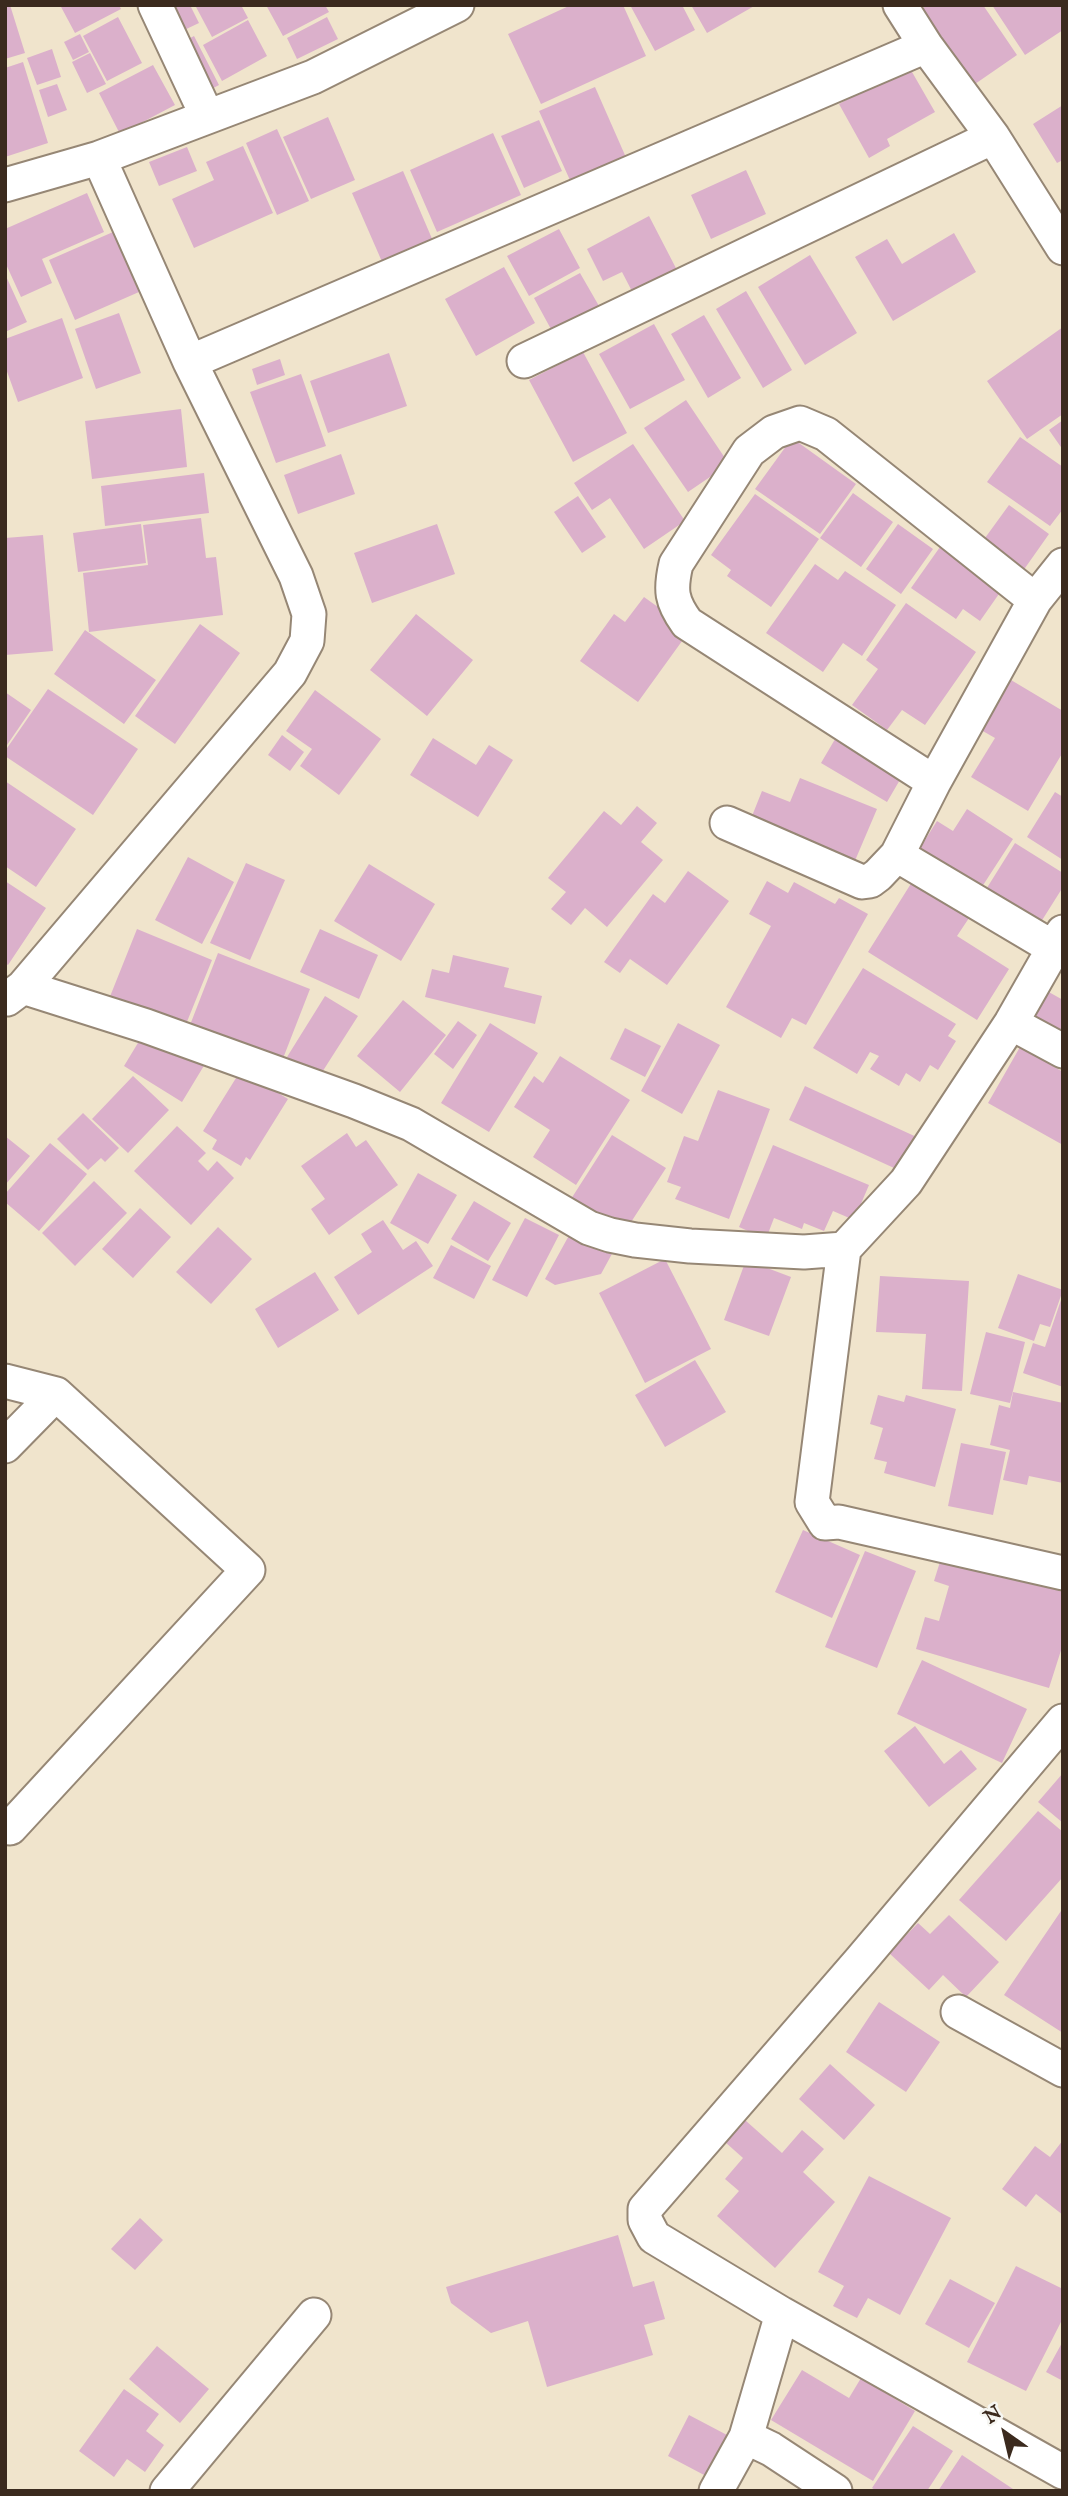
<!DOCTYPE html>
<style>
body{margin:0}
#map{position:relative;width:1068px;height:2496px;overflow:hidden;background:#f0e4cc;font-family:"IM FELL English",serif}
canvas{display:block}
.frame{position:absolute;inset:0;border:7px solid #3b2a1e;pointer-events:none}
.north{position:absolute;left:970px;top:2398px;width:70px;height:70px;-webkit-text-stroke:5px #f6f6f2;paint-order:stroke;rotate:326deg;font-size:19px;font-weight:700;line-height:28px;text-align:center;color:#3b2a1e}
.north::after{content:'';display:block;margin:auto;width:24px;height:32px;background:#3b2a1e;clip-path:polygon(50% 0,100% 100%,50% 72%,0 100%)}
</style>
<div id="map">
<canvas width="1068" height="2496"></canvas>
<div class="frame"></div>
<div class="north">N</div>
</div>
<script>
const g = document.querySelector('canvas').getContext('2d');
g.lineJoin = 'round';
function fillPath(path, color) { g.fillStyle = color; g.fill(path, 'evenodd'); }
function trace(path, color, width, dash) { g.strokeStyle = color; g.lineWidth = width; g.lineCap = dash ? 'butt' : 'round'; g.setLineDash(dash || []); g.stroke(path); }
fillPath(new Path2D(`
 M10,5L25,53L5,59V6Z
 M60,5H119L121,9L75,33Z
 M173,5H190L199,23L180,32Z
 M195,5H241L248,18L212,37Z
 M266,5H325L329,12L283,36Z
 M571,5H623L646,56L541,104L508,34Z
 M630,5H682L695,30L655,51Z
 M691,5H756L707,33Z
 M927,5H983L1017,55L975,84L922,9Z
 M992,5H1063V30L1025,55Z
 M118,17L142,63L107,81L83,36Z
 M327,17L338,39L297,59L287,38Z
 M248,20L267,56L222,81L203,45Z
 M80,34L89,52L73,60L64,42Z
 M194,36L219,85L206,92L181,43Z
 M52,49L61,77L37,85L27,58Z
 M90,53L106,84L87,93L72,62Z
 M23,62L48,143L5,157V68Z
 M153,65L175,105L120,134L99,93Z
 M908,65L935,112L887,139L890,146L869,158L839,104Z
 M57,84L67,110L48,117L39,90Z
 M595,87L628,162L573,187L539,111Z
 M1063,105V160L1057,163L1033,124Z
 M328,117L355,180L311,199L283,137Z
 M539,120L562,171L524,188L501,136Z
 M277,129L309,201L277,215L246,143Z
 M493,133L521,195L437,232L410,170Z
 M243,146L273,213L194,248L172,199L214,180L206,162Z
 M187,147L197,171L159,186L149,162Z
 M746,170L766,214L711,239L691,195Z
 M403,171L433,241L383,264L352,193Z
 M87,193L104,232L42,259L52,283L21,297L5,262V229Z
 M649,216L679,274L635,297L622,272L603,281L587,249Z
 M559,229L580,268L529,296L507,256Z
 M113,232L139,292L75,320L49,260Z
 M954,233L976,272L893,321L855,257L887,239L902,264Z
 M810,255L857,333L805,365L758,287Z
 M504,267L535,323L476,356L445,299Z
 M580,273L599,306L552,331L534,298Z
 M5,274L27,322L5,332Z
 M746,291L792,370L763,388L716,309Z
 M119,313L141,373L96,389L75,329Z
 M704,315L741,378L708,398L671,334Z
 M62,318L83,378L18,402L5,366V339Z
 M654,324L685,380L630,409L599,354Z
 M1063,327V414L1027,439L987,381Z
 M583,352L627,433L573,462L529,380Z
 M389,353L407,406L328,433L310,381Z
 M280,359L285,375L257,385L252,369Z
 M301,374L326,446L276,463L250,392Z
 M686,400L729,464L688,492L644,428Z
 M181,409L187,467L92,479L85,421Z
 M1063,420V450L1049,430Z
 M1020,437L1063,467V509L1050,526L987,482Z
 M792,438L856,484L820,534L755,489Z
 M633,444L685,521L644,549L610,498L592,510L574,483Z
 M341,454L355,494L298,514L284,475Z
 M204,473L209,513L105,526L101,486Z
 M853,493L893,522L861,567L820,538Z
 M755,494L819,539L771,607L727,576L731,570L711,555Z
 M578,496L606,537L582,553L554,512Z
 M1009,505L1049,534L1018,578L977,549Z
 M201,518L206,558L216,557L223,615L89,632L83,573L148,565L143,525Z
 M141,524L146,563L78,572L73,533Z
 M437,524L455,574L372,603L354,553Z
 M898,524L933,549L901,594L866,569Z
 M43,535L53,651L5,655V538Z
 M940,547L1001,591L980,621L963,609L956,619L911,588Z
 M815,564L838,580L845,571L896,605L862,656L843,643L823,672L766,633Z
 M644,597L690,630L638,702L580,661L614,614L625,622Z
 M906,603L976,652L925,725L902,710L887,730L852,705L878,669L866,660Z
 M416,614L473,660L427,716L370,670Z
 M200,624L240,653L175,744L135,716Z
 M85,630L156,680L124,724L54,674Z
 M1011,680L1063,711V752L1028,811L971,777L995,738L981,730Z
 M48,689L138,749L93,815L5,756V751Z
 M315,690L381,739L339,795L300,766L312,749L286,731Z
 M5,692L31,710L5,748Z
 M841,729L908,766L887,802L821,763Z
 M282,735L304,752L290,771L268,755Z
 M433,738L476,765L489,745L513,760L478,817L410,775Z
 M800,778L877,809L854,863L750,821L762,791L790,802Z
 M5,781L76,829L36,887L5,866Z
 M1055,792L1063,797V860L1027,837Z
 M637,806L657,823L641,842L663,860L607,927L585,908L571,925L551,909L566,892L548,878L604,811L621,825Z
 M967,809L1013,839L976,896L930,866L936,858L920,848L937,821L953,831Z
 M1015,843L1063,873V887L1034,933L980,899Z
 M188,857L234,882L202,944L155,920Z
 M246,863L285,880L250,960L210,943Z
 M369,864L435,904L401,961L334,921Z
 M688,871L729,901L667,985L630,959L620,973L604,962L653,894L665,903Z
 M5,881L46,908L8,965L5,963Z
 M767,881L788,893L794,882L835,904L839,898L868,914L806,1025L792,1018L781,1038L726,1007L771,926L749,914Z
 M912,882L969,918L957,936L1009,969L977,1020L868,952Z
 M137,929L212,960L182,1034L107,1004Z
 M320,929L378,955L359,999L300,972Z
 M218,953L310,989L282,1061L190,1025Z
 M453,955L509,968L504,987L542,996L535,1024L425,997L432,969L449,973Z
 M863,968L956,1024L948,1036L956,1041L938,1070L930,1065L920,1082L906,1073L899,1086L870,1069L879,1056L870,1052L857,1074L813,1048Z
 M1047,991L1063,1000V1042L1029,1022Z
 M325,996L358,1016L319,1077L287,1057Z
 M403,1000L446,1035L400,1092L357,1056Z
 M458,1021L477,1035L453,1069L434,1054Z
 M490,1023L538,1053L489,1132L441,1103Z
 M678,1023L720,1045L682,1114L641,1091Z
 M147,1028L205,1064L182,1102L124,1066Z
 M625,1028L661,1046L645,1077L610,1059Z
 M1020,1047L1063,1072V1145L988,1103Z
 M560,1056L630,1100L576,1185L533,1157L550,1130L514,1107L534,1076L543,1083Z
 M241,1070L288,1099L250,1160L246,1157L241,1166L212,1149L217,1140L203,1131Z
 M133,1076L169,1110L128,1153L92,1119Z
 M805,1086L921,1139L905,1173L789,1120Z
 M718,1090L770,1109L729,1219L675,1199L681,1187L667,1182L684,1136L698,1141Z
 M83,1113L119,1148L105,1162L101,1158L88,1170L57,1139Z
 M177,1126L206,1153L198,1161L208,1171L217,1161L234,1178L191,1225L134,1171Z
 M347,1133L356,1147L366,1140L398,1185L329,1235L311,1209L325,1199L301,1166Z
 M612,1135L666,1168L624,1233L571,1199Z
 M5,1136L30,1156L5,1185Z
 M50,1143L87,1174L39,1231L5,1202V1194Z
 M773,1145L869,1185L854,1220L833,1211L824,1231L804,1223L802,1229L774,1218L766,1239L739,1227Z
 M418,1173L457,1195L428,1244L390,1223Z
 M94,1181L127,1213L75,1266L42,1233Z
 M474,1201L511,1223L488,1261L451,1239Z
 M140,1208L171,1237L133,1278L102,1249Z
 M525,1218L559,1235L527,1297L492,1280Z
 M383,1220L403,1250L416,1241L433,1266L358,1315L334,1277L372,1252L361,1234Z
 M218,1227L252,1259L211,1304L176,1272Z
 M572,1230L613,1252L601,1274L555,1285L545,1279Z
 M451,1245L491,1266L474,1299L433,1278Z
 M665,1259L711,1349L645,1383L599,1293Z
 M746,1260L791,1277L769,1336L724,1320Z
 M315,1272L339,1310L278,1348L255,1309Z
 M1018,1274L1063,1290L1050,1327L1040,1324L1034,1341L998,1328Z
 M880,1276L969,1281L962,1391L922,1389L926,1334L876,1332Z
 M1062,1297H1063V1387L1023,1373L1033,1343L1045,1347Z
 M986,1332L1025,1342L1010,1403L970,1394Z
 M695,1360L726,1412L665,1447L635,1395Z
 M1013,1392L1063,1403V1483L1029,1476L1027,1485L1003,1480L1010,1450L990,1445L999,1405L1010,1408Z
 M878,1395L904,1402L906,1395L956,1409L935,1487L884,1473L887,1462L874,1459L883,1428L870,1424Z
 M961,1443L1006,1452L993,1515L948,1506Z
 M803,1530L860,1555L832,1618L775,1592Z
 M944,1549L1063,1584V1644L1049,1688L916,1649L925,1617L939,1621L949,1586L934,1581Z
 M865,1551L916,1571L877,1668L825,1647Z
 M922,1660L1027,1709L1002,1763L897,1714Z
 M915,1726L944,1764L961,1750L977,1769L929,1807L884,1751Z
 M1063,1773V1823L1038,1802Z
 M1038,1811L1063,1832V1877L1006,1941L959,1900Z
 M1063,1908V2033L1004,1995Z
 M949,1915L999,1962L966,1997L943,1975L929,1990L889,1953L918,1923L930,1934Z
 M879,2002L940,2042L906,2092L846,2052Z
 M830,2064L875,2105L844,2140L799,2099Z
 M745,2120L782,2153L802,2130L824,2149L803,2172L835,2202L775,2268L717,2216L739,2191L725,2179L743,2158L725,2142Z
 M1063,2140V2215L1036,2194L1026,2207L1002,2189L1035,2146L1050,2157Z
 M869,2176L951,2218L900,2315L868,2298L857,2318L833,2306L844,2286L818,2272Z
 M140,2218L163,2240L135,2270L111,2249Z
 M618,2235L633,2287L654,2281L665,2319L644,2325L653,2355L547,2387L528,2321L491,2333L451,2303L446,2287Z
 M1016,2266L1063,2289V2318L1026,2391L967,2362Z
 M950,2279L995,2303L969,2348L925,2324Z
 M1063,2341V2381L1046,2372Z
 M157,2346L209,2389L180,2423L129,2379Z
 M802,2370L849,2398L861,2378L915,2411L873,2481L771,2420Z
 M124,2389L159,2414L146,2431L164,2445L145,2472L127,2459L114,2477L79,2451Z
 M689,2415L727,2435L706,2476L668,2456Z
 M913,2426L953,2451L927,2491H877L872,2488Z
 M962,2455L1016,2491H938Z`), '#dbb0cb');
const minor = new Path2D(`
 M155,5L207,116
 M900,5L926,46L993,137L1063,248
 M5,185L99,158L313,77L457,5
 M524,361L993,137
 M190,362L926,46
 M934,782L687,623C671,601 670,590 676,564L749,451L774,432L800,423L826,434L1035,600
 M727,823L862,882L870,881L878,875L897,855L934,782L1035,600L1063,565
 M897,855L1052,947
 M23,987L146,1026L354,1101L411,1124L589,1228L610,1235L635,1240L690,1246L804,1252L844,1249L906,1182L1011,1023L1063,932
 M7,999L23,987L290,673L307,641L309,614L296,576L190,362L99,158
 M1011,1023L1063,1051
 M844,1249L812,1502L825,1523L839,1522L1063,1573
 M5,1381L56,1394L5,1446
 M1063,1721L861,1960L645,2209V2220L654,2237L782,2314L1063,2472
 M5,1826L10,1828L248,1570L56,1394
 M958,2012L1063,2070
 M782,2314L746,2437L771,2449L835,2491
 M167,2491L314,2315
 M716,2491L746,2437`);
trace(minor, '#968775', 37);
trace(minor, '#fff', 33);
</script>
